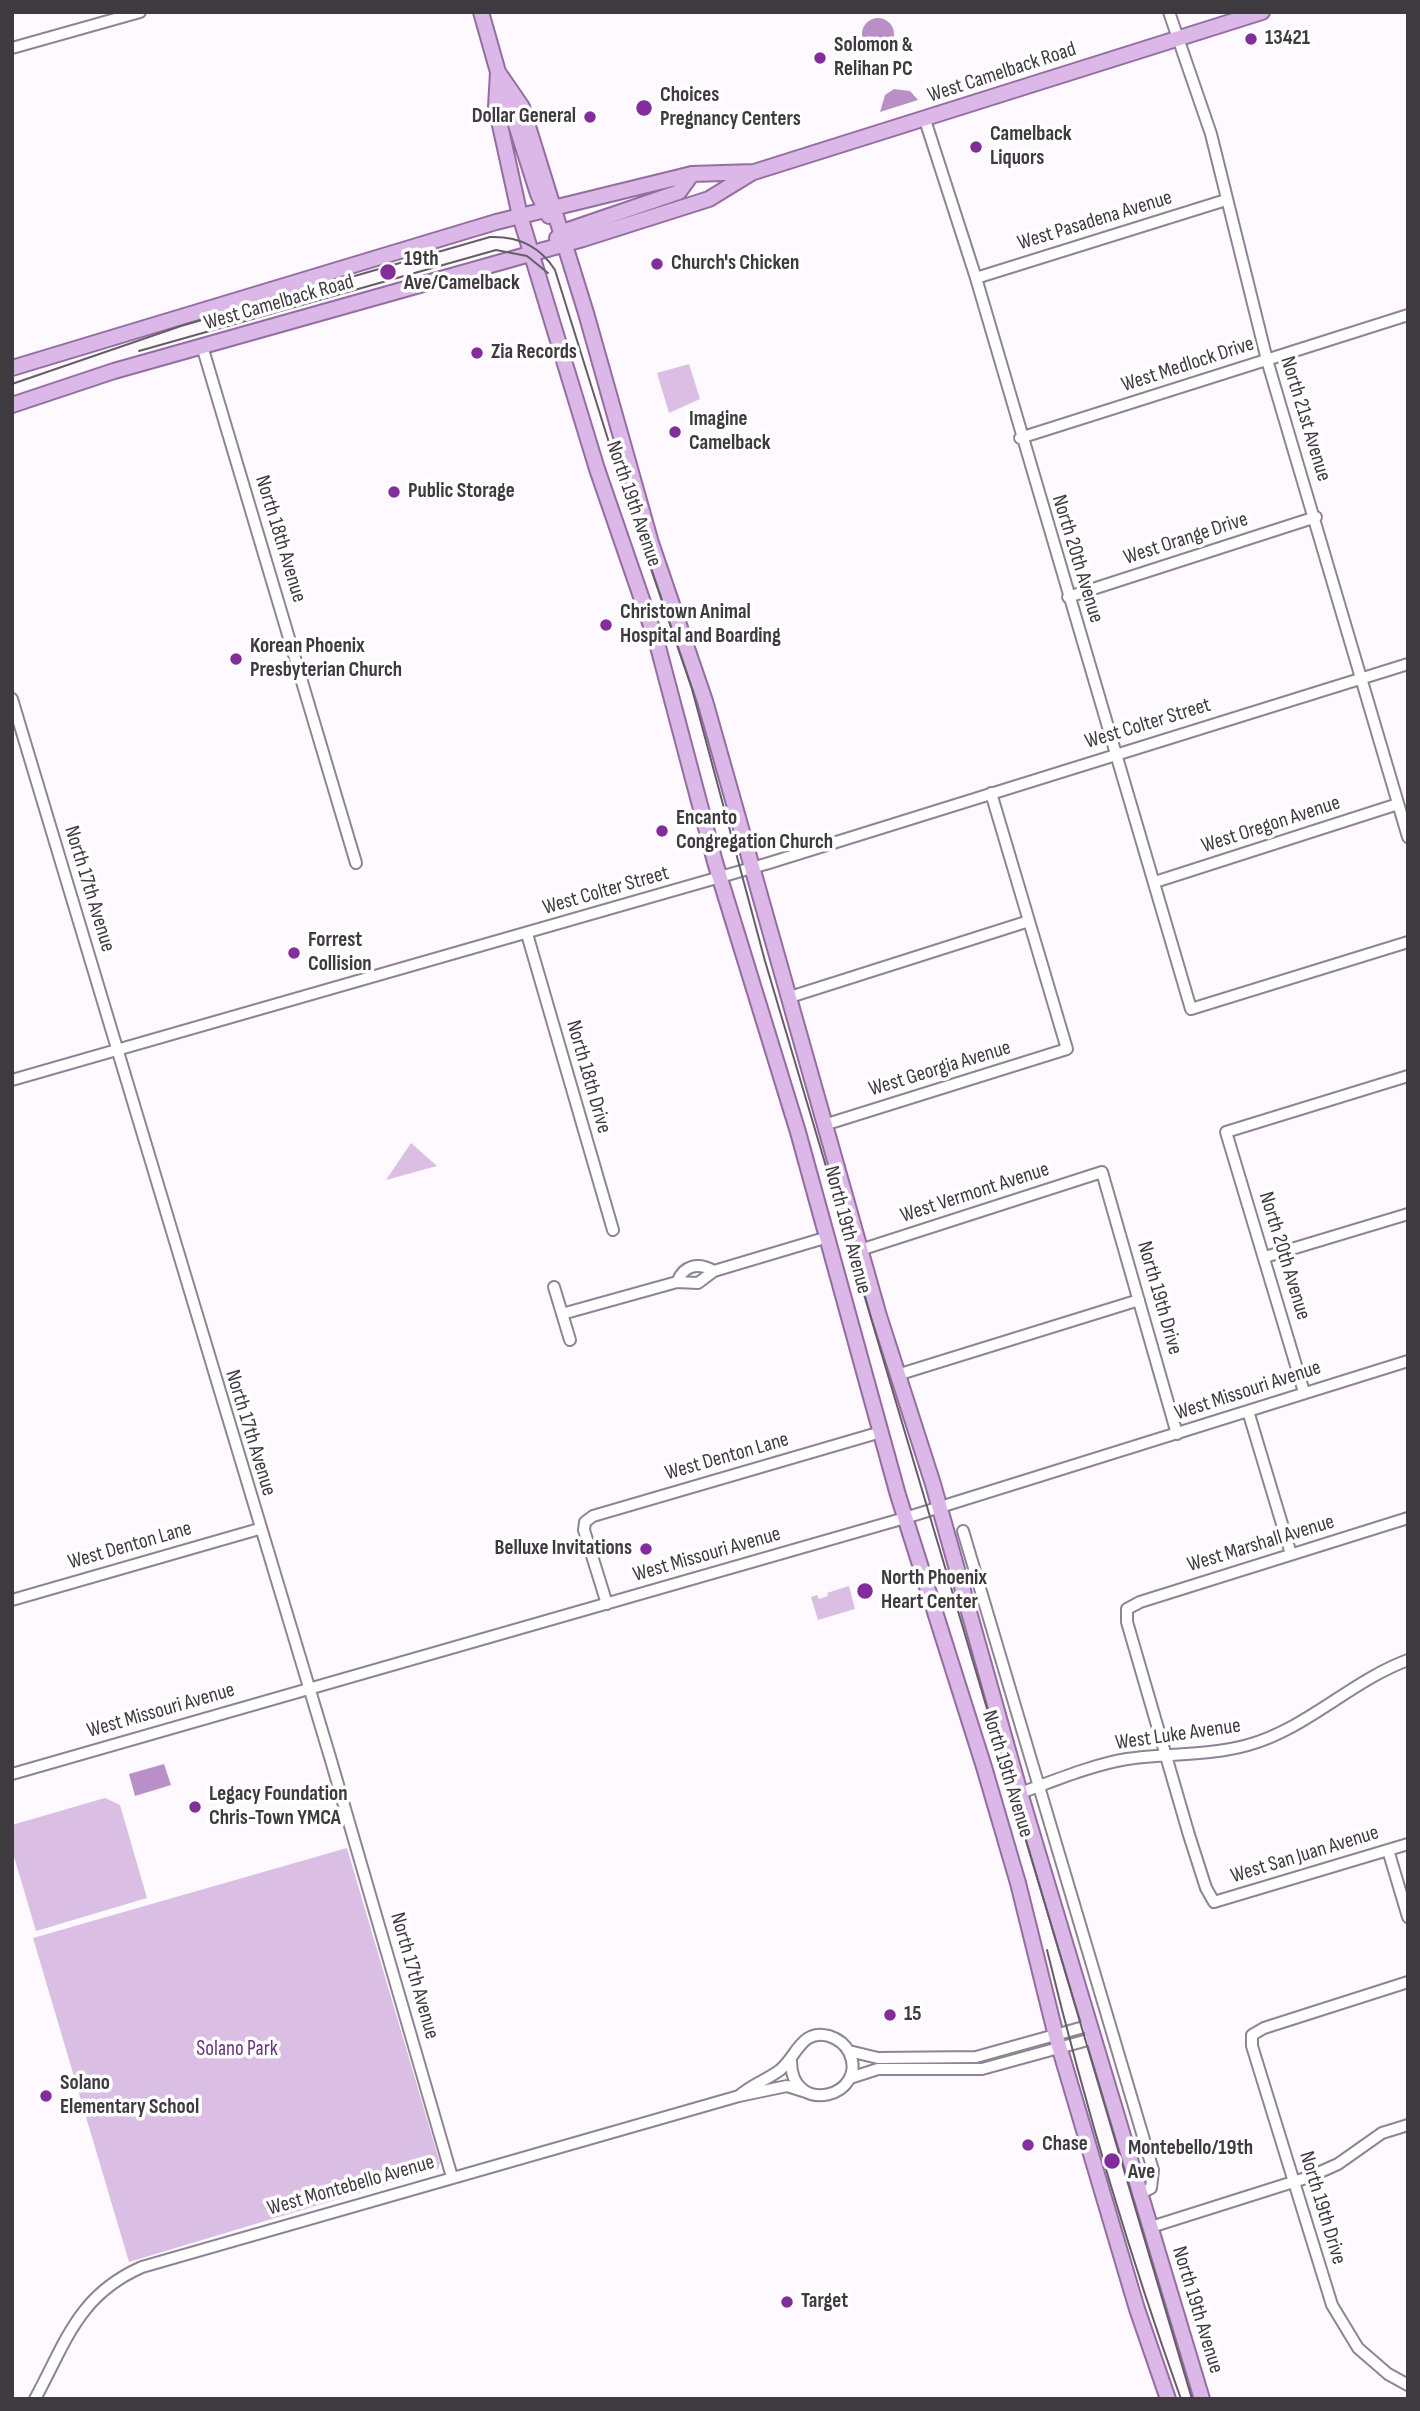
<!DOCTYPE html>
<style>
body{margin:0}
#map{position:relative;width:1420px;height:2411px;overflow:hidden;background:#fdf9ff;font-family:"Sofia Sans Condensed",sans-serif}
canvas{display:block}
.frame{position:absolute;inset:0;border:14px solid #3f3a40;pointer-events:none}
</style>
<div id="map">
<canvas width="1420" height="2411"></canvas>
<div class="frame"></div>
</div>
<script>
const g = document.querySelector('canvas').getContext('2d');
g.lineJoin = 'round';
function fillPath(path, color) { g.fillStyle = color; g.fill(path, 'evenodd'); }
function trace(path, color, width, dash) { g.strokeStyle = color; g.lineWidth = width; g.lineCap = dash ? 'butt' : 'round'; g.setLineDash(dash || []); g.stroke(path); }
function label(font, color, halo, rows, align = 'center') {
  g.font = font + ' "Sofia Sans Condensed",sans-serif'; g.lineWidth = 7; g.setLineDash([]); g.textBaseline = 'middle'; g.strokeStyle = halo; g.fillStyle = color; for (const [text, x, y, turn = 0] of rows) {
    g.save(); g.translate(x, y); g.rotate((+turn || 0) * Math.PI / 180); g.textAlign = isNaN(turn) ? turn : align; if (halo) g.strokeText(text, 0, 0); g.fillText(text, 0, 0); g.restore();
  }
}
fillPath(new Path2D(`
 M689,364L700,399L669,413L657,373Z
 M411,1143L437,1166L386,1180Z
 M849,1586L855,1609L818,1620L811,1597L817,1595L819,1599L828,1596L827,1593Z
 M105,1798L120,1805L147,1898L36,1931L12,1850V1825Z
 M347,1848L440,2163L438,2169L129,2262L33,1938Z`), '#dabee4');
fillPath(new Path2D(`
 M862 34a16 16 0 1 1 32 0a16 16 0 1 1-32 0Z
 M894,89L910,91L918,100L880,112L885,95Z
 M164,1764L171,1785L135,1796L129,1774Z`), '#b98fc8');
const minor = new Path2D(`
 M1169,12L1211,134L1267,360L1408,837
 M12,48L140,12
 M925,120L976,278L1191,1009L1408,942
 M976,278L1226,200
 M202,346L356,863
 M1020,438L1408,315
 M1068,597L1316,517
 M12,699L330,1757L452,2177
 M1155,882L1398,804
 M527,934L613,1230
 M790,997L1029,921
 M12,1080L769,863L1408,664
 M824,1125L1067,1049L991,793
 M860,1250L1102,1172L1177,1434
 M1265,1257L1408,1214
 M677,1282C684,1265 698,1262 714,1271
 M554,1287L570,1340
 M562,1314L677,1282L698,1283L714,1271L828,1237
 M897,1375L1139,1300
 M1304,1392L1226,1132L1408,1076
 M1248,1411L1291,1554
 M1408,1518L1140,1602L1127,1609V1622L1189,1835L1206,1888L1214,1902L1408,1844
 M963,1531L1153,2170L1151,2188L1141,2193
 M12,1600L259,1529
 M607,1604L584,1530L585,1522L593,1516L881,1432
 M12,1774L905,1518L1408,1361
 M1020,1793C1054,1781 1091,1765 1127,1759C1167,1753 1209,1756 1248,1745C1308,1728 1351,1681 1408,1660
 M1388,1850L1408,1917
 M1408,1982L1264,2028L1252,2035V2046L1332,2305L1358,2348L1388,2374L1408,2385
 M849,2051L878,2058L976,2057L1091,2025
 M850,2078L878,2069H982L1095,2038
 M739,2096C752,2084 767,2080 780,2070C796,2057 802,2028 829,2036C838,2039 845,2044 849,2052C870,2096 791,2118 791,2061
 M1151,2227L1309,2177L1338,2164L1382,2133L1408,2125
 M35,2399C66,2342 78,2295 142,2267L739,2096L787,2086L806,2092`);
const major = new Path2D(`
 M481,12L498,72L496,107L520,216L597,469L657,643L715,862L798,1132L898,1495L984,1767L1018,1883L1056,2036L1137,2309L1168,2399
 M498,72L522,107L586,313L651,543L705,701L879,1316L933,1484L1020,1793L1202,2399
 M505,90L538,194L549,216
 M557,238L568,230L679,192L692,174
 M12,368L496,222L692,174L754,172L1262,12
 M12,405L114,371L583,239L709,199L753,172`);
trace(minor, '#8e8492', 14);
trace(major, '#956da3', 18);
trace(minor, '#fff', 10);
trace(major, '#dcb8e8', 14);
trace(new Path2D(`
 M139,351L496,250L527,256L548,273
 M12,384L181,326L490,237C518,236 540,246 555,270L621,481L692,689L765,961L1192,2399
 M1047,1950C1084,2101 1128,2252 1181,2399`), '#645f65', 2);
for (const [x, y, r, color] of [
 [1251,39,7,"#822d9b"],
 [820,58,7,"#822d9b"],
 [644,108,9,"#822d9b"],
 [590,117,7,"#822d9b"],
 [976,147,7,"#822d9b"],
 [657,264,7,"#822d9b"],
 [388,272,9,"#822d9b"],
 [477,353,7,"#822d9b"],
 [675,432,7,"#822d9b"],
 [394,492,7,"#822d9b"],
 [606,625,7,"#822d9b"],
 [236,659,7,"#822d9b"],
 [662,831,7,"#822d9b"],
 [294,953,7,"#822d9b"],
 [646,1549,7,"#822d9b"],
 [865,1591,9,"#822d9b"],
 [195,1807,7,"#822d9b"],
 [890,2015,7,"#822d9b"],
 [46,2096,7,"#822d9b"],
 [1028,2145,7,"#822d9b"],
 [1112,2161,9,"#822d9b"],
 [787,2302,7,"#822d9b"]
]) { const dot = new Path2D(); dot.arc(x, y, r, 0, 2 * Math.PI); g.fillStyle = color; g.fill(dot); trace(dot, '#fff', 2.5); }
label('bold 21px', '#3f3a40', '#fff', [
 ["13421",1265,39],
 ["Solomon &",834,46],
 ["Relihan PC",834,70],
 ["Choices",660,96],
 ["Pregnancy Centers",660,120],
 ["Dollar General",576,117,"right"],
 ["Camelback",990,135],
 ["Liquors",990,159],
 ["19th",404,260],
 ["Ave/Camelback",404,284],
 ["Church's Chicken",671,264],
 ["Zia Records",491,353],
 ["Imagine",689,420],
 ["Camelback",689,444],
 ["Public Storage",408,492],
 ["Christown Animal",620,613],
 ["Hospital and Boarding",620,637],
 ["Korean Phoenix",250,647],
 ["Presbyterian Church",250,671],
 ["Encanto",676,819],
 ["Congregation Church",676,843],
 ["Forrest",308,941],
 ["Collision",308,965],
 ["Belluxe Invitations",632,1549,"right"],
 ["North Phoenix",881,1579],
 ["Heart Center",881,1603],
 ["Legacy Foundation",209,1795],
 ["Chris-Town YMCA",209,1819],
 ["15",904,2015],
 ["Solano",60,2084],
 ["Elementary School",60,2108],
 ["Chase",1042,2145],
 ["Montebello/19th",1128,2149],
 ["Ave",1128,2173],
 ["Target",801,2302]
], 'left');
label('21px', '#3f3a40', '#fff', [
 ["West Camelback Road",1002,73,-18],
 ["West Pasadena Avenue",1095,221,-17],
 ["West Camelback Road",279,303,-16],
 ["West Medlock Drive",1188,365,-18],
 ["North 21st Avenue",1305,419,73],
 ["North 19th Avenue",633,504,71],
 ["North 18th Avenue",280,539,73],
 ["West Orange Drive",1186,539,-18],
 ["North 20th Avenue",1077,559,73],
 ["West Colter Street",1148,724,-17],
 ["West Oregon Avenue",1271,825,-18],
 ["North 17th Avenue",89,889,73],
 ["West Colter Street",606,891,-16],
 ["West Georgia Avenue",940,1069,-17],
 ["North 18th Drive",588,1077,74],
 ["West Vermont Avenue",975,1193,-18],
 ["North 19th Avenue",847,1230,75],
 ["North 20th Avenue",1284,1256,73],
 ["North 19th Drive",1159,1298,74],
 ["West Missouri Avenue",1248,1391,-18],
 ["North 17th Avenue",250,1433,73],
 ["West Denton Lane",727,1457,-16],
 ["West Marshall Avenue",1261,1544,-17],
 ["West Denton Lane",130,1546,-16],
 ["West Missouri Avenue",707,1555,-16],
 ["West Missouri Avenue",161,1711,-16],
 ["West Luke Avenue",1178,1735,-8],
 ["North 19th Avenue",1007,1774,73],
 ["West San Juan Avenue",1305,1855,-17],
 ["North 17th Avenue",414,1976,74],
 ["West Montebello Avenue",351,2186,-16],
 ["North 19th Drive",1322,2208,73],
 ["North 19th Avenue",1197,2310,73]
]);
label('21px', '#673278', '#fff', [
 ["Solano Park",237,2050]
]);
</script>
